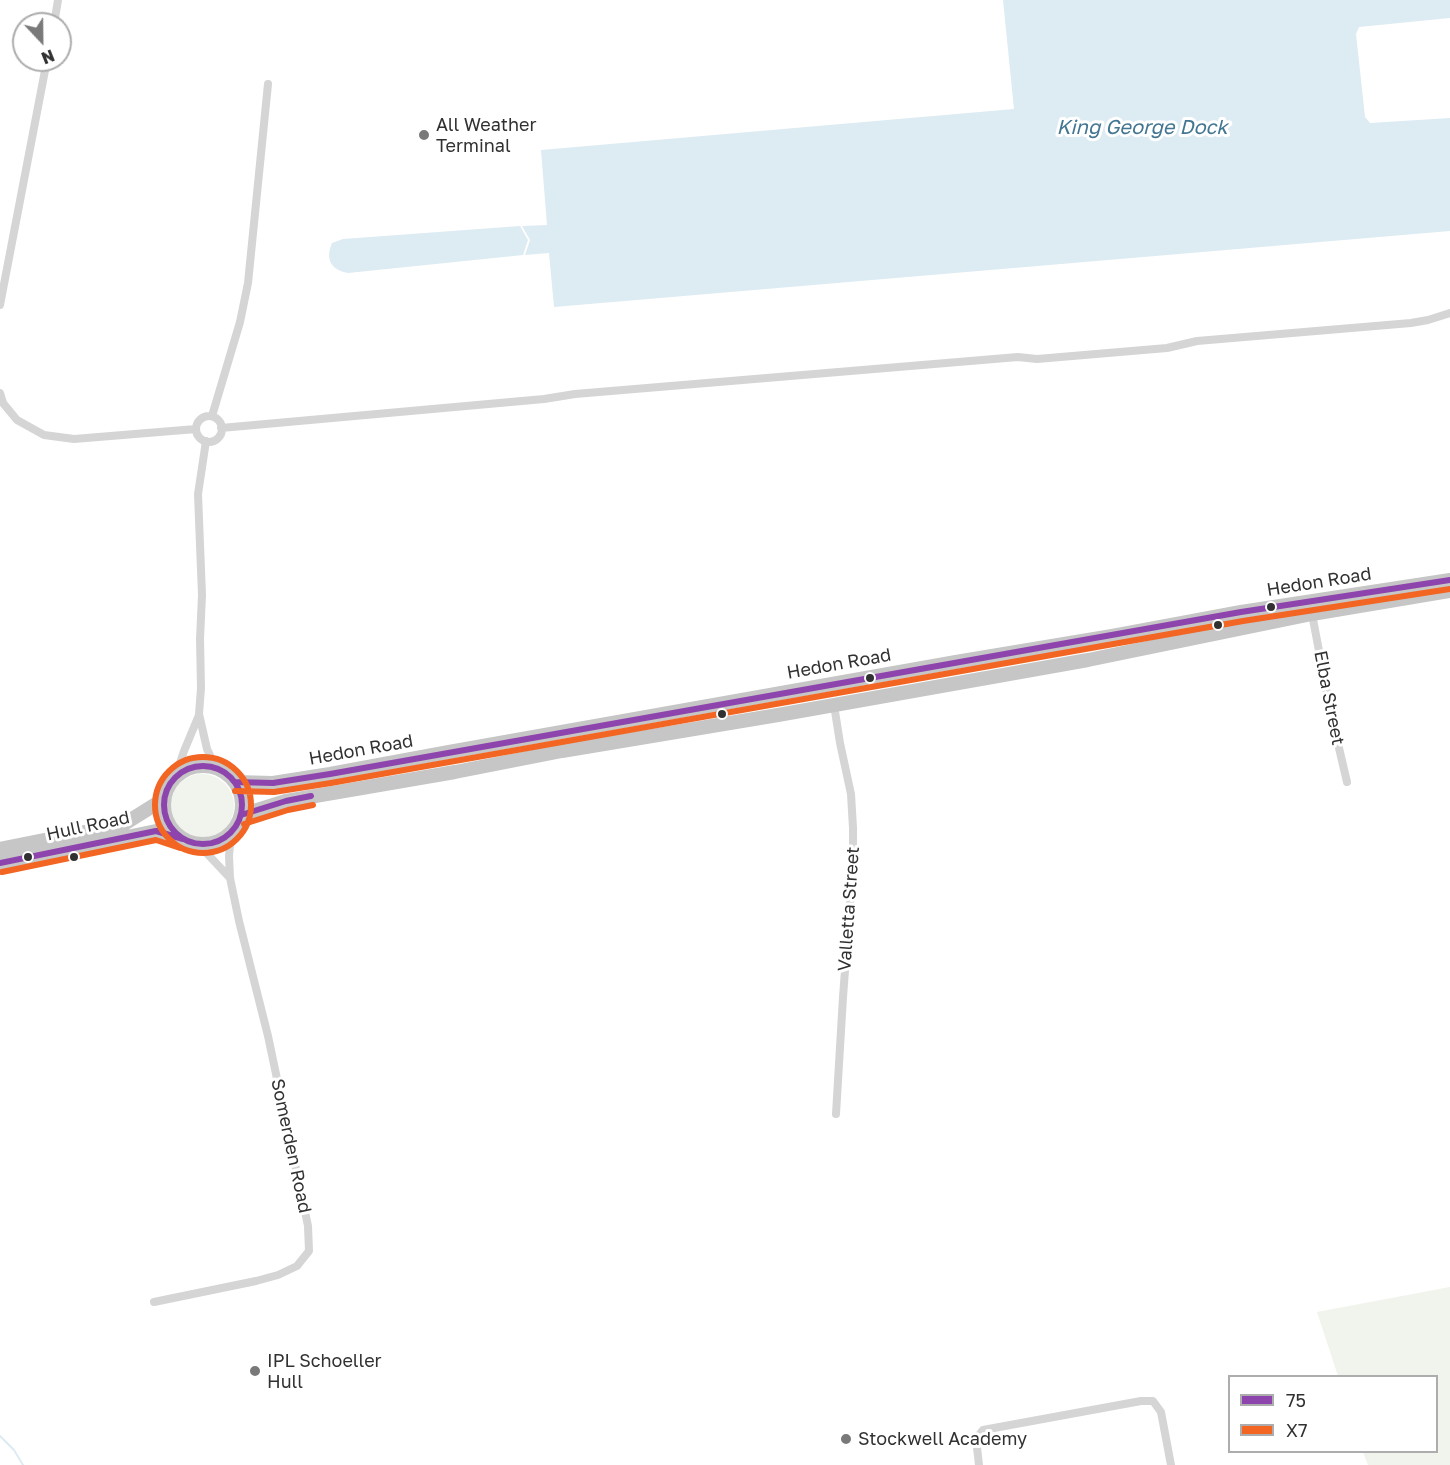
<!DOCTYPE html>
<style>
body{margin:0}
#map{position:relative;width:1450px;height:1465px;overflow:hidden;background:#fff;font-family:"Golos Text",sans-serif}
canvas{display:block}
.legend{position:absolute;left:1228px;top:1375px;width:210px;height:78px;box-sizing:border-box;background:#fff;border:2px solid #adadad;margin:0;padding:8px 10px;list-style:none;font-size:18px;color:#313131}
.legend li{display:flex;align-items:center;gap:12px;height:30px}
.legend b{width:30px;border:2px solid #adadad}
.north{position:absolute;left:12px;top:12px;width:60px;height:60px;box-sizing:border-box;background:#fff;border:2px solid #adadad;border-radius:50%;rotate:158deg;font-size:16px;font-weight:700;line-height:24px;text-align:center;color:#313131}
.north::after{content:'';display:block;margin:auto;width:21px;height:27px;background:#797979;clip-path:polygon(50% 0,100% 100%,50% 72%,0 100%)}
</style>
<div id="map">
<canvas width="1450" height="1465"></canvas>
<ul class="legend">
<li><b style="height:8px;background:#8e44ad"></b>75</li>
<li><b style="height:8px;background:#f26522"></b>X7</li>
</ul>
<div class="north">N</div>
</div>
<script>
const g = document.querySelector('canvas').getContext('2d');
g.lineJoin = 'round';
function fillPath(path, color) { g.fillStyle = color; g.fill(path, 'evenodd'); }
function trace(path, color, width, dash) { g.strokeStyle = color; g.lineWidth = width; g.lineCap = dash ? 'butt' : 'round'; g.setLineDash(dash || []); g.stroke(path); }
function label(font, color, halo, rows, align = 'center') {
  g.font = font + ' "Golos Text",sans-serif'; g.lineWidth = 6; g.setLineDash([]); g.textBaseline = 'middle'; g.strokeStyle = halo; g.fillStyle = color; for (const [text, x, y, turn = 0] of rows) {
    g.save(); g.translate(x, y); g.rotate((+turn || 0) * Math.PI / 180); g.textAlign = isNaN(turn) ? turn : align; if (halo) g.strokeText(text, 0, 0); g.fillText(text, 0, 0); g.restore();
  }
}
fillPath(new Path2D(`
 M170 806a32 32 0 1 1 64 0a32 32 0 1 1-64 0Z
 M1450,1287V1465H1368L1363,1452H1436V1376H1338L1317,1312Z`), '#f1f3ed');
fillPath(new Path2D(`
 M1003,0H1450V18L1359,27L1356,34L1365,117L1370,123L1450,118V231L554,307L549,253L525,255L530,240L522,226L547,225L541,150L1014,109Z
 M520,226L528,240L523,255L348,273C331,270 325,259 332,243L343,239Z`), '#ddebf2');
trace(new Path2D(`
 M0,1436L14,1450L23,1465`), '#ddebf2', 2);
trace(new Path2D(`
 M54,24L58,0
 M0,305L47,60
 M0,393L3,403L17,420L44,435L74,439L196,429
 M212,416L240,322L248,283L268,84
 M196 429a13 13 0 1 1 26 0a13 13 0 1 1-26 0Z
 M221,428L544,399L575,394L1018,357L1037,359L1167,348L1197,341L1411,323L1428,320L1450,313
 M206,441L198,494L202,595L200,639L201,688L199,714L207,749L216,768
 M1312,614L1331,714L1347,782
 M834,705L840,743L851,794L853,828V865L843,997L836,1114
 M175,778L184,751L199,715
 M199,845L230,878
 M154,1302L256,1281L278,1275L297,1266L309,1251L308,1226L268,1036L239,921L230,878L229,856L231,834
 M979,1465L976,1439L983,1430L1141,1401H1153L1161,1412L1171,1465`), '#d5d5d5', 8);
trace(new Path2D(`
 M164 805a39 39 0 1 1 78 0a39 39 0 1 1-78 0Z
 M235,782L273,783L330,774L449,752L956,662L1112,636L1241,612L1450,580
 M241,815L286,801L455,772L562,751L778,715L1088,660L1312,614L1450,591
 M0,849L124,824L164,799
 M0,863L156,831L181,839`), '#c6c6c6', 14);
trace(new Path2D(`
 M164 805a39 39 0 1 1 78 0a39 39 0 1 1-78 0Z
 M235,782L273,783L330,774L1241,612L1450,580
 M241,815L286,801L311,796
 M0,863L156,831L183,839`), '#8e44ad', 6);
trace(new Path2D(`
 M155 805a48 48 0 1 1 96 0a48 48 0 1 1-96 0Z
 M235,791L274,792L331,783L1243,621L1450,589
 M244,824L288,810L313,805
 M2,872L156,840L180,848`), '#f26522', 6);
for (const [x, y, r, color] of [
 [424,135,6,"#797979"],
 [1271,607,5,"#313131"],
 [1218,625,5,"#313131"],
 [870,678,5,"#313131"],
 [722,714,5,"#313131"],
 [28,857,5,"#313131"],
 [74,857,5,"#313131"],
 [255,1371,6,"#797979"],
 [846,1439,6,"#797979"]
]) { const dot = new Path2D(); dot.arc(x, y, r, 0, 2 * Math.PI); g.fillStyle = color; g.fill(dot); trace(dot, '#fff', 2); }
label('18px', '#313131', '#fff', [
 ["All Weather",436,125],
 ["Terminal",436,146],
 ["IPL Schoeller",267,1361],
 ["Hull",267,1382],
 ["Stockwell Academy",858,1439]
], 'left');
label('18px', '#313131', '#fff', [
 ["Hedon Road",1319,582,-9],
 ["Hedon Road",839,664,-10],
 ["Elba Street",1329,698,79],
 ["Hedon Road",361,750,-10],
 ["Hull Road",88,826,-12],
 ["Valletta Street",849,909,-86],
 ["Somerden Road",291,1146,78]
]);
label('italic 20px', '#427691', '#fff', [
 ["King George Dock",1142,128]
]);
</script>
